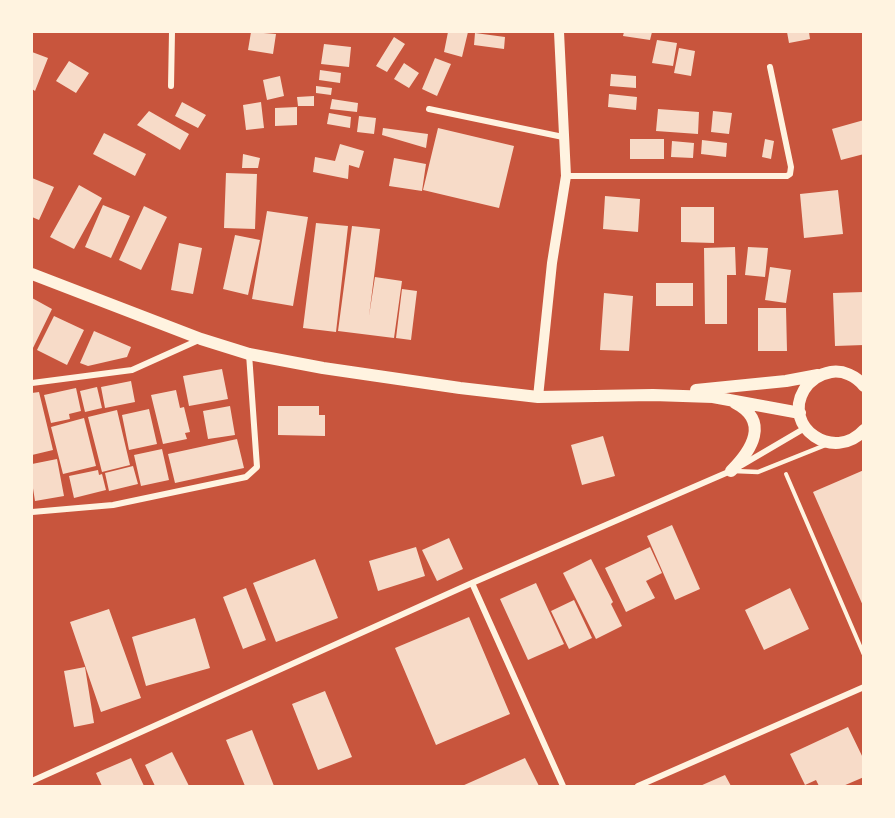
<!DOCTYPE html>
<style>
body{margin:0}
#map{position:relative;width:895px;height:818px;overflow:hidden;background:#c8553d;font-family:Ubuntu,sans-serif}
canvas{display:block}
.frame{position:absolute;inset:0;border:33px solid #fff3e0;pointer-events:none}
</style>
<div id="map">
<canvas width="895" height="818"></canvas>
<div class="frame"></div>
</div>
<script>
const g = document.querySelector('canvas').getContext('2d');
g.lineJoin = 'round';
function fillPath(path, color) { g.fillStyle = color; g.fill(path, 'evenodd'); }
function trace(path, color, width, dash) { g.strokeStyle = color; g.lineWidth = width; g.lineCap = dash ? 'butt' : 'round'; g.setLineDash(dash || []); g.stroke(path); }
fillPath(new Path2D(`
 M251,32L276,34L273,54L248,50Z
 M448,32H468L462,57L444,52Z
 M624,32H652L650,40L623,36Z
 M787,32H809L810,39L789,43Z
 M475,33L505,37L504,49L474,45Z
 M394,37L405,44L387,72L376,66Z
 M657,40L677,43L673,66L652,63Z
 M324,44L351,47L349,67L321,64Z
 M679,48L695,51L691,76L674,73Z
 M32,52L48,58L35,91L32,89Z
 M435,58L451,64L437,96L422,89Z
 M69,61L89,73L76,93L56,81Z
 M404,63L419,73L409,88L394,79Z
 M320,70L341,73L340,83L319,80Z
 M611,74L636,76V88L610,86Z
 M280,76L284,96L267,100L263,80Z
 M316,86L332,88L331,95L316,93Z
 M609,94L637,97L636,110L608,107Z
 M314,96V106H298L297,97Z
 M332,99L358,103L357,112L330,109Z
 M182,102L206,115L198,128L175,116Z
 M261,102L264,128L246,130L243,105Z
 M297,107V125L275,126V108Z
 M658,109L699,112L698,134L656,131Z
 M149,111L189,134L180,150L137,125Z
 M713,111L732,113L729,134L711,132Z
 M329,113L351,117L350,128L327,124Z
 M359,116L376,118L374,134L357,132Z
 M864,120V154L841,160L832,129Z
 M383,128L428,134L426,148L382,135Z
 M438,128L514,146L499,208L423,190Z
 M104,133L146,154L135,176L93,154Z
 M630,139H664V159H630Z
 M765,139L774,141L771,159L762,157Z
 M702,140L727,143L726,157L701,154Z
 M672,141L694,143L693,158L671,157Z
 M340,144L364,151L359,168L349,165L348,179L313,172L315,157L335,161Z
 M243,154L260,158L258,168H242Z
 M394,158L426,164L422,191L389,186Z
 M226,173L257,174L255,229L224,228Z
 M32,178L54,187L39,220L32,217Z
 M79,185L102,198L74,249L50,237Z
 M838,190L843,234L804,238L800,194Z
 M605,196L640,199L638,232L603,229Z
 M103,205L130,216L111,258L85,247Z
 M144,206L167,217L141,270L119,260Z
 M681,207H714V243L681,242Z
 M267,211L308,217L293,306L252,299Z
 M316,223L348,226L336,332L303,328Z
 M352,226L380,229L369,316L375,277L402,281L394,338L338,331Z
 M235,235L260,240L248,295L223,289Z
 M179,243L202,248L193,294L171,290Z
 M735,247L736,275H727V324H705L704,248Z
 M748,247L768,248L765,277L745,275Z
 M770,267L791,270L786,303L765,300Z
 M656,283H693V306H656Z
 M402,289L417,291L411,340L396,338Z
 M864,292V345L835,346L833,293Z
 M604,293L633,296L629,351L600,350Z
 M32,298L52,309L32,350Z
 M758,308H786L787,351H758Z
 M54,316L84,330L67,365L37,350Z
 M94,331L131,347L127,357L88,366L80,363Z
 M222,369L228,399L189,406L183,376Z
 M131,381L135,402L105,408L101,387Z
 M97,387L102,408L85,412L80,391Z
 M76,388L81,411L69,414L70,419L51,423L44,395Z
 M176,390L180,408L184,407L190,432L185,433L187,439L163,444L151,395Z
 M39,392L53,450L32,455V393Z
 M230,406L235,435L208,439L203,411Z
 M278,406H319V415H325V436L278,435Z
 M149,409L157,444L129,450L122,415Z
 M117,410L130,465L102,472L88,417Z
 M84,418L96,466L63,474L51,427Z
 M603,436L615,476L582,485L571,445Z
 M237,439L244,468L175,483L168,454Z
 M162,449L169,480L141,486L134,455Z
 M57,459L64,496L35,501L32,482V464Z
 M133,466L138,484L109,491L105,473Z
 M98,470L99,475L102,474L106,490L74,498L69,476Z
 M864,470V608L813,492Z
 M672,525L700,589L675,600L647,536Z
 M449,538L463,569L437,581L422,550Z
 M416,547L425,576L378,591L369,561Z
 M650,547L662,573L646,581L655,598L626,612L605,568Z
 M315,559L338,618L276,642L253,583Z
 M591,559L613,602L611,604L622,626L596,639L563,573Z
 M536,583L564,644L528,660L500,599Z
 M246,588L266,640L243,649L223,597Z
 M790,588L809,629L764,650L745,610Z
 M574,600L592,638L569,649L551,611Z
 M109,609L141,698L101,712L70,622Z
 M469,617L510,714L436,745L395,648Z
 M195,618L210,668L146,686L132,637Z
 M85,667L94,723L74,727L64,671Z
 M325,691L352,757L318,770L292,704Z
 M848,727L864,760V777L843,786H819L816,780L805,785L790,754Z
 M252,730L274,786H245L226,740Z
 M172,752L189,786H155L145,765Z
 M131,758L144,786H102L96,773Z
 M525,758L539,786H462Z
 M725,775L731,786H700Z`), '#f7dbc8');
trace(new Path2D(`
 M786,474L864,655`), '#fff3e0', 4);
trace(new Path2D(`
 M734,471L758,472L828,444`), '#fff3e0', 4.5);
trace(new Path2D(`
 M171,86L172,32
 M429,109L563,137
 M566,176H787L790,174L791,167L770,67
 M32,383L132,370L201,339
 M742,465L805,428
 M32,512L113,505L246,477L257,467L249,354
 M472,583L563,786
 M32,781L472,583L733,470
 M638,786L864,687`), '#fff3e0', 6);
trace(new Path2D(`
 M538,397L552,263L566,176L559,32`), '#fff3e0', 10);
trace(new Path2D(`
 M32,274L201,339L249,354L323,368L460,388L538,397L653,395L713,397L800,413
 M864,386C856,376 843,370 831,372C820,374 810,380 804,390C782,427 834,463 864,430
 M696,390L786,381L818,375
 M731,471C752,450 770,421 735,403`), '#fff3e0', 12);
</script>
